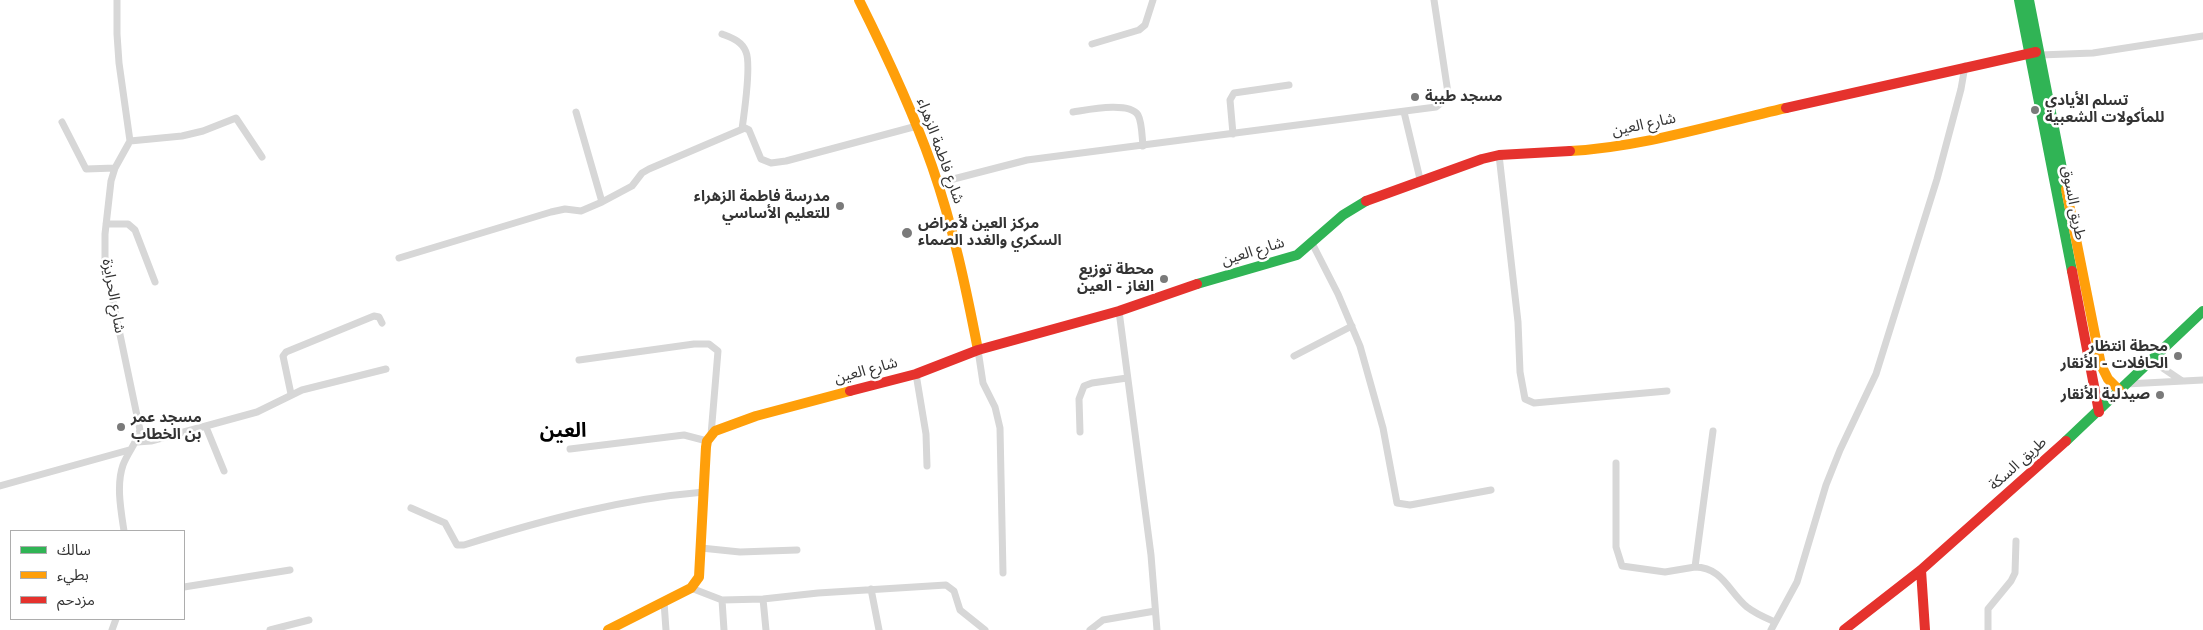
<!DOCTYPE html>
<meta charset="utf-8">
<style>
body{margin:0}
#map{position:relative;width:2203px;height:630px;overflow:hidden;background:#fff;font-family:"Space Grotesk","Noto Sans Arabic",sans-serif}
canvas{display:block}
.legend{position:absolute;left:10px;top:530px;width:175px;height:90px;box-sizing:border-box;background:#fff;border:1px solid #adadad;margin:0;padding:6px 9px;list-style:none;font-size:15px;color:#333}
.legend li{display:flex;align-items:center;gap:10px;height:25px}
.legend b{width:25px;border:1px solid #adadad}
</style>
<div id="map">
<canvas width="2203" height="630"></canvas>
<ul class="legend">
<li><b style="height:6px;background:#30b455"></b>سالك</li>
<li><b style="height:6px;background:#ff9f0a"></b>بطيء</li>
<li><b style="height:6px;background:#e5322d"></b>مزدحم</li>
</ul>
</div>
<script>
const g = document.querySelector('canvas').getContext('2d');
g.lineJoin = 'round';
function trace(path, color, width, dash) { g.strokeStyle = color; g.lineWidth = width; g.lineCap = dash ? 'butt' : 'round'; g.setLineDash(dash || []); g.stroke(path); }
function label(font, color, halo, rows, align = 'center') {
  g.font = font + ' "Space Grotesk","Noto Sans Arabic",sans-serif'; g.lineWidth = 5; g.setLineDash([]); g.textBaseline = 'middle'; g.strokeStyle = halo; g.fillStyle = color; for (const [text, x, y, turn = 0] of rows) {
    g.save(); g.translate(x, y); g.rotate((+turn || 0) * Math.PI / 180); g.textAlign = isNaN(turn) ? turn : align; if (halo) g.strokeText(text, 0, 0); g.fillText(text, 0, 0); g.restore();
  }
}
trace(new Path2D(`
 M117,0V34L119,63L130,141L115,168L111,181L105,234V263L140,430C136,444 128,452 123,465C116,485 121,511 124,531
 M722,34C732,38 742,41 746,52C751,64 744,115 742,129
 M1092,44L1139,30L1145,25L1153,0
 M2040,55L2093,53L2203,36
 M576,112L602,202
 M1073,112C1087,110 1129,101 1138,115C1142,122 1142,137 1143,146
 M1404,112L1420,179
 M62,122L86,169L115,168
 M1233,134L1230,100L1234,93L1289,85
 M130,141L182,136L203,131L236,118L262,157
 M1499,155L1518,322L1520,372L1525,399L1534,403L1667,391
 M938,183L1027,160L1436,107L1446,99L1448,93L1434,0
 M106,224H128L135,230L155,282
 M1313,245L1338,294L1360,346L1383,428L1397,503L1410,505L1491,490
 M399,258L551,212L565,209L581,211L602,202L632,186L642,173L649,169L745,128L749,130L761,159L771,163L786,161L917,126
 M1119,311L1151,555L1157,630
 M978,350L983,383L995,407L1000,428L1003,573
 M1294,356L1352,326
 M579,360L694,344H709L718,351L711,435
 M2151,360L2182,381
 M916,374L926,434L927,466
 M2126,384L2203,380
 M291,394L283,356L286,352L374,316L379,317L382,323
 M206,427L224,471
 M1713,431L1695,567C1722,567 1729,592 1747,607C1756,614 1766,618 1775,622
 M1080,432L1079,399L1084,386L1092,383L1127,378
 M137,442L151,441L257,412L302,390L386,369
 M570,449L684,435L707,441
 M1616,463V547L1622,566L1665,572L1695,567
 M0,486L129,450
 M411,508L445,523L457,545H464C543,520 621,499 704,492
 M701,548L740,552L797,550
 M184,587L290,570
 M691,588L722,600L763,599L818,593L946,585L954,591L960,610L985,630
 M871,589L879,630
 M763,599L766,630
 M722,600L724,630
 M664,602L666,630
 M112,630L116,619
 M270,630L309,620
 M1090,630L1103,620L1155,611
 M1771,630L1797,582L1826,485L1840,450L1876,374L1937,179L1961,89L1965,66
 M1988,630V609L2011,581L2015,573L2016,541`), '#d7d7d7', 7);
trace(new Path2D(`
 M2019,0L2072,271
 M2029,0L2066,189
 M1197,284L1297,255L1343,215L1366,201
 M2066,441L2203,311`), '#30b455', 10);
trace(new Path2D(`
 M859,0C886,54 912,109 932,166C953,226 966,288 978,350
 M1570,151C1643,147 1715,124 1786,108
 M2066,189L2101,365L2108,379L2119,390
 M608,630L691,588L699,577L706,447L707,441L715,431L756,416L850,391`), '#ff9f0a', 10);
trace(new Path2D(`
 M1786,108L2036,52
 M1366,201L1482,159L1499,155L1570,151
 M2072,271L2099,412
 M850,391L916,374L978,350L1119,311L1197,284
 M1921,570L1925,630
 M1844,630L1921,570L2066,441`), '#e5322d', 10);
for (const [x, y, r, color] of [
 [1415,97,5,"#7a7a7a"],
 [2035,110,5,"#7a7a7a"],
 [840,206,5,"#7a7a7a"],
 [907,233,6,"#7a7a7a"],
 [1164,279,5,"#7a7a7a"],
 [2178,356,5,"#7a7a7a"],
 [2160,395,5,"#7a7a7a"],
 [121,427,5,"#7a7a7a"]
]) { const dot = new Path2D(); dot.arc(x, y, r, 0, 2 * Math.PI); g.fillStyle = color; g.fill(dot); trace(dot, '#fff', 2); }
label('bold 15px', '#333', '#fff', [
 ["مسجد طيبة",1425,97],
 ["تسلم الأيادي",2045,101],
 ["للمأكولات الشعبية",2045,118],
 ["مدرسة فاطمة الزهراء",830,197,"right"],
 ["للتعليم الأساسي",830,214,"right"],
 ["مركز العين لأمراض",918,224],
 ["السكري والغدد الصماء",918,241],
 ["محطة توزيع",1154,270,"right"],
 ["الغاز - العين",1154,287,"right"],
 ["محطة انتظار",2168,347,"right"],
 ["الحافلات - الأنقار",2168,364,"right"],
 ["صيدلية الأنقار",2150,395,"right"],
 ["مسجد عمر",131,418],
 ["بن الخطاب",131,435]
], 'left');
label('15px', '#333', '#fff', [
 ["شارع العين",1644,125,-12],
 ["شارع فاطمة الزهراء",940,151,70],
 ["طريق السوق",2073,203,79],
 ["شارع العين",1253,252,-17],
 ["شارع الحرايزة",113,296,80],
 ["شارع العين",866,371,-15],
 ["طريق السكة",2018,464,-42]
]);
label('bold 20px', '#000', '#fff', [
 ["العين",563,432]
]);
</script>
